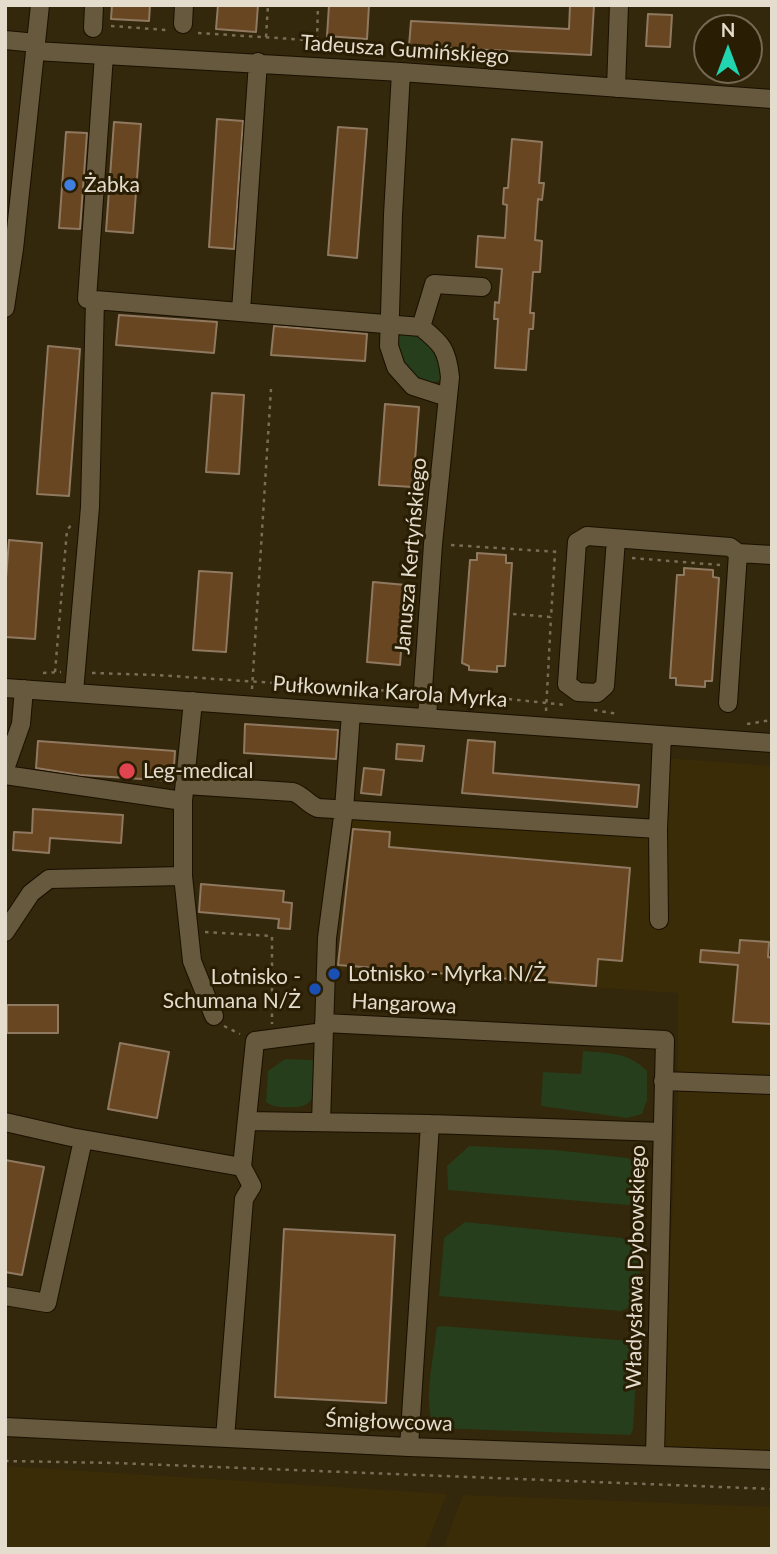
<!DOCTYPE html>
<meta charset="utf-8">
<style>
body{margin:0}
#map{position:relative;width:777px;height:1554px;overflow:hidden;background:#33270c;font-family:Lato,sans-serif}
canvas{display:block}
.frame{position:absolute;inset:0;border:7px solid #e4dccd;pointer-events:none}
.north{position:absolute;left:693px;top:14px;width:70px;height:70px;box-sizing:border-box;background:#291e03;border:2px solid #746a54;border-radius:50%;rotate:0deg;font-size:19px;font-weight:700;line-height:28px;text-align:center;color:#e4dccd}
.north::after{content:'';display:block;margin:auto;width:24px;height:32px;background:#20d5b0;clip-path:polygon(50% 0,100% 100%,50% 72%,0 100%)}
</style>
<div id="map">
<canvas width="777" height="1554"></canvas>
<div class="frame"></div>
<div class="north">N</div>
</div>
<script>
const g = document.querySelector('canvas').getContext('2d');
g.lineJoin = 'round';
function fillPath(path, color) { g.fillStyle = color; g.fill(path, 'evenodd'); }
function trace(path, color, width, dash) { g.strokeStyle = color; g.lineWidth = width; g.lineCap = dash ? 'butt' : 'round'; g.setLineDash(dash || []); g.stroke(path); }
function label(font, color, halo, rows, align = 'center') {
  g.font = font + ' Lato,sans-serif'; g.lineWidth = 6; g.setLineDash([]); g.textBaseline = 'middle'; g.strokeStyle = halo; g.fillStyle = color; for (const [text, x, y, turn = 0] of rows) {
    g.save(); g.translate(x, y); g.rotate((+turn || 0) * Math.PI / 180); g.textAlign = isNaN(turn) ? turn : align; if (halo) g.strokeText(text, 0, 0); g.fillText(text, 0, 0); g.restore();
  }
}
fillPath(new Path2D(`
 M664,758L772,766V1451L661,1448L678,1090V993L334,970L348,814L662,834Z
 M5,1466L447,1494L425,1549H5Z
 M463,1495L772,1507V1549H443Z`), '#3b2c08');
fillPath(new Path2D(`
 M397,331L421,335L439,356L442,380L429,383L408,371L395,347Z
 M583,1051C607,1053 629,1052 647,1071V1100L642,1114L627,1118L541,1106L543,1072L581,1074Z
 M285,1059L314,1060C313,1087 322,1110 287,1107C279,1107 273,1107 266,1102L268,1071Z
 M469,1146L555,1150L628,1158C646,1167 640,1189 640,1206L448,1190L447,1166Z
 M465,1222L622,1238L641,1252L638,1304L621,1311L439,1296L444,1238Z
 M442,1326L631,1341L637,1346V1357L633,1430L630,1435L434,1428C423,1400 433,1363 436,1333L437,1327Z`), '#263e1b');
const building = new Path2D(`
 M112,5H150L149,21L111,19Z
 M218,5H258L256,32L216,29Z
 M329,5H369L367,39L327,36Z
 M570,5H594L591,55L409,46L411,21L569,29Z
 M648,14L672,15L670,47L646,46Z
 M217,119L243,121L234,249L209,247Z
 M114,122L141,124L133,233L106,231Z
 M338,127L367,129L357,258L328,255Z
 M66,132L87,133L80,229L59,228Z
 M512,139L542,142L539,183H544L542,200L538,199L535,240L542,241L540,272H533L530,313H534L533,329H529L526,370L495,368L498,319H494L495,302L499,303L502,269L476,267L478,236L505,238L507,205L503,204L504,188H508Z
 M119,315L217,322L214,353L116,345Z
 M274,326L367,334L365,361L271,355Z
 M48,346L80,349L69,496L37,494Z
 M212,393L244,395L239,474L206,472Z
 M385,404L419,407L413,487L379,485Z
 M9,540L42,543L35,639L5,637V591Z
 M477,553L506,555V563H512L505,666H497V672L469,670V666L462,663L470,560H477Z
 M684,568L713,570V577L719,578L712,681H705V687L676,685V678H670L677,575H684Z
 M199,571L232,573L226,652L193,650Z
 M373,582L406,585L400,665L367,662Z
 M245,724L338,730L336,759L244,753Z
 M468,740L495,742L493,773L639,785L637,807L462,793Z
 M38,741L175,751L173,781L80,775L36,768Z
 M397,744L424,746L422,761L396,759Z
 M364,768L384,770L381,795L361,793Z
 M33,809L123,815L121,843L50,838L49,853L13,850L14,832L32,833Z
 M353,829L390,832L389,847L630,868L622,961L598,959L596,986L338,965Z
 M201,884L284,891L283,902L292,903L290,929L278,928L279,919L199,912Z
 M740,940L769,942L768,957L772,958V1024L733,1022L738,965L700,962L701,950L739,953Z
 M7,1005H58V1033H7Z
 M120,1043L169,1052L157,1118L108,1109Z
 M5,1160L44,1167L22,1275L5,1272Z
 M284,1229L395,1235L386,1403L275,1397Z`);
fillPath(building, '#674621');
trace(building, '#907961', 2);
const minor = new Path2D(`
 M183,24L184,5
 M93,28L94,5
 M5,40L36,43
 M35,51L401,72L772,99
 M401,72L393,215L389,346L396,367L413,386L447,397
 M616,88L619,5
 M95,300L421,327C442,344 447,349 450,377L433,544L423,689L428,703L427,717
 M5,308L14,249L40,5
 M241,311L258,62
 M421,327L434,284L482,287
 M616,539L605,686L597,693L578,692L567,684L577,542L587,536L730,547L738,553L728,703
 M738,553L772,555
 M5,688L772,743
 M74,692L90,507L95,300L87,299L104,55
 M193,701L183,801V876L192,961L214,1016
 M5,769L21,724L24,689
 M5,775L183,801
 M186,785L293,792C303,795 307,804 318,808L658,829
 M659,920L658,829L662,735
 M5,932L31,893L49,879L183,876
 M324,1023L665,1040L655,1455
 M663,1081L772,1085
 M247,1121L430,1124L662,1132
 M5,1122L71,1137L242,1167
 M321,1122L327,938L344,809L351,713
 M242,1167L255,1041L324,1032
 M5,1296L47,1303L83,1140
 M5,1427L409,1447L772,1460
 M225,1438L244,1199L252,1186L242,1167
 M409,1447L430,1124`);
trace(minor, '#1a1000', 20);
trace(new Path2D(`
 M111,26L167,30
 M198,33L371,44
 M266,37L268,5
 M317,40L318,5
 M451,545L559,552
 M632,558L720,565
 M513,614L551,617L555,553
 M55,672L67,530L73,523
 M43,673L61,672
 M92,673L157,675L407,692
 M252,689L271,389
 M441,692L566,705
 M594,710L618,714
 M546,711L551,617
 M747,724L772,720
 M205,932L272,936V1024
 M224,1026L240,1034
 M5,1461L116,1463L772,1489`), '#786e58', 2.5, [3.5, 5]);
trace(minor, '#66593d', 18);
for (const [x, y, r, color] of [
 [70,185,7,"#3f7fe0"],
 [127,771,9,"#e0444e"],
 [334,974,7,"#1a4fb4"],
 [315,989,7,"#1a4fb4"]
]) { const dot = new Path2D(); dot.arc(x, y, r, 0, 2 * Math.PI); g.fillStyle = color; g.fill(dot); trace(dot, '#291e03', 2.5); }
label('21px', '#e4dccd', '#291e03', [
 ["Tadeusza Gumińskiego",405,50,4],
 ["Janusza Kertyńskiego",411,556,-85],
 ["Pułkownika Karola Myrka",390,692,4],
 ["Hangarowa",404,1004,3],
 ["Władysława Dybowskiego",636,1267,-89],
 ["Śmigłowcowa",389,1422,2]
]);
label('21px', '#e4dccd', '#291e03', [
 ["Żabka",84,185],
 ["Leg-medical",143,771],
 ["Lotnisko - Myrka N/Ż",348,974],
 ["Lotnisko -",301,977,"right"],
 ["Schumana N/Ż",301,1001,"right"]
], 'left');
</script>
